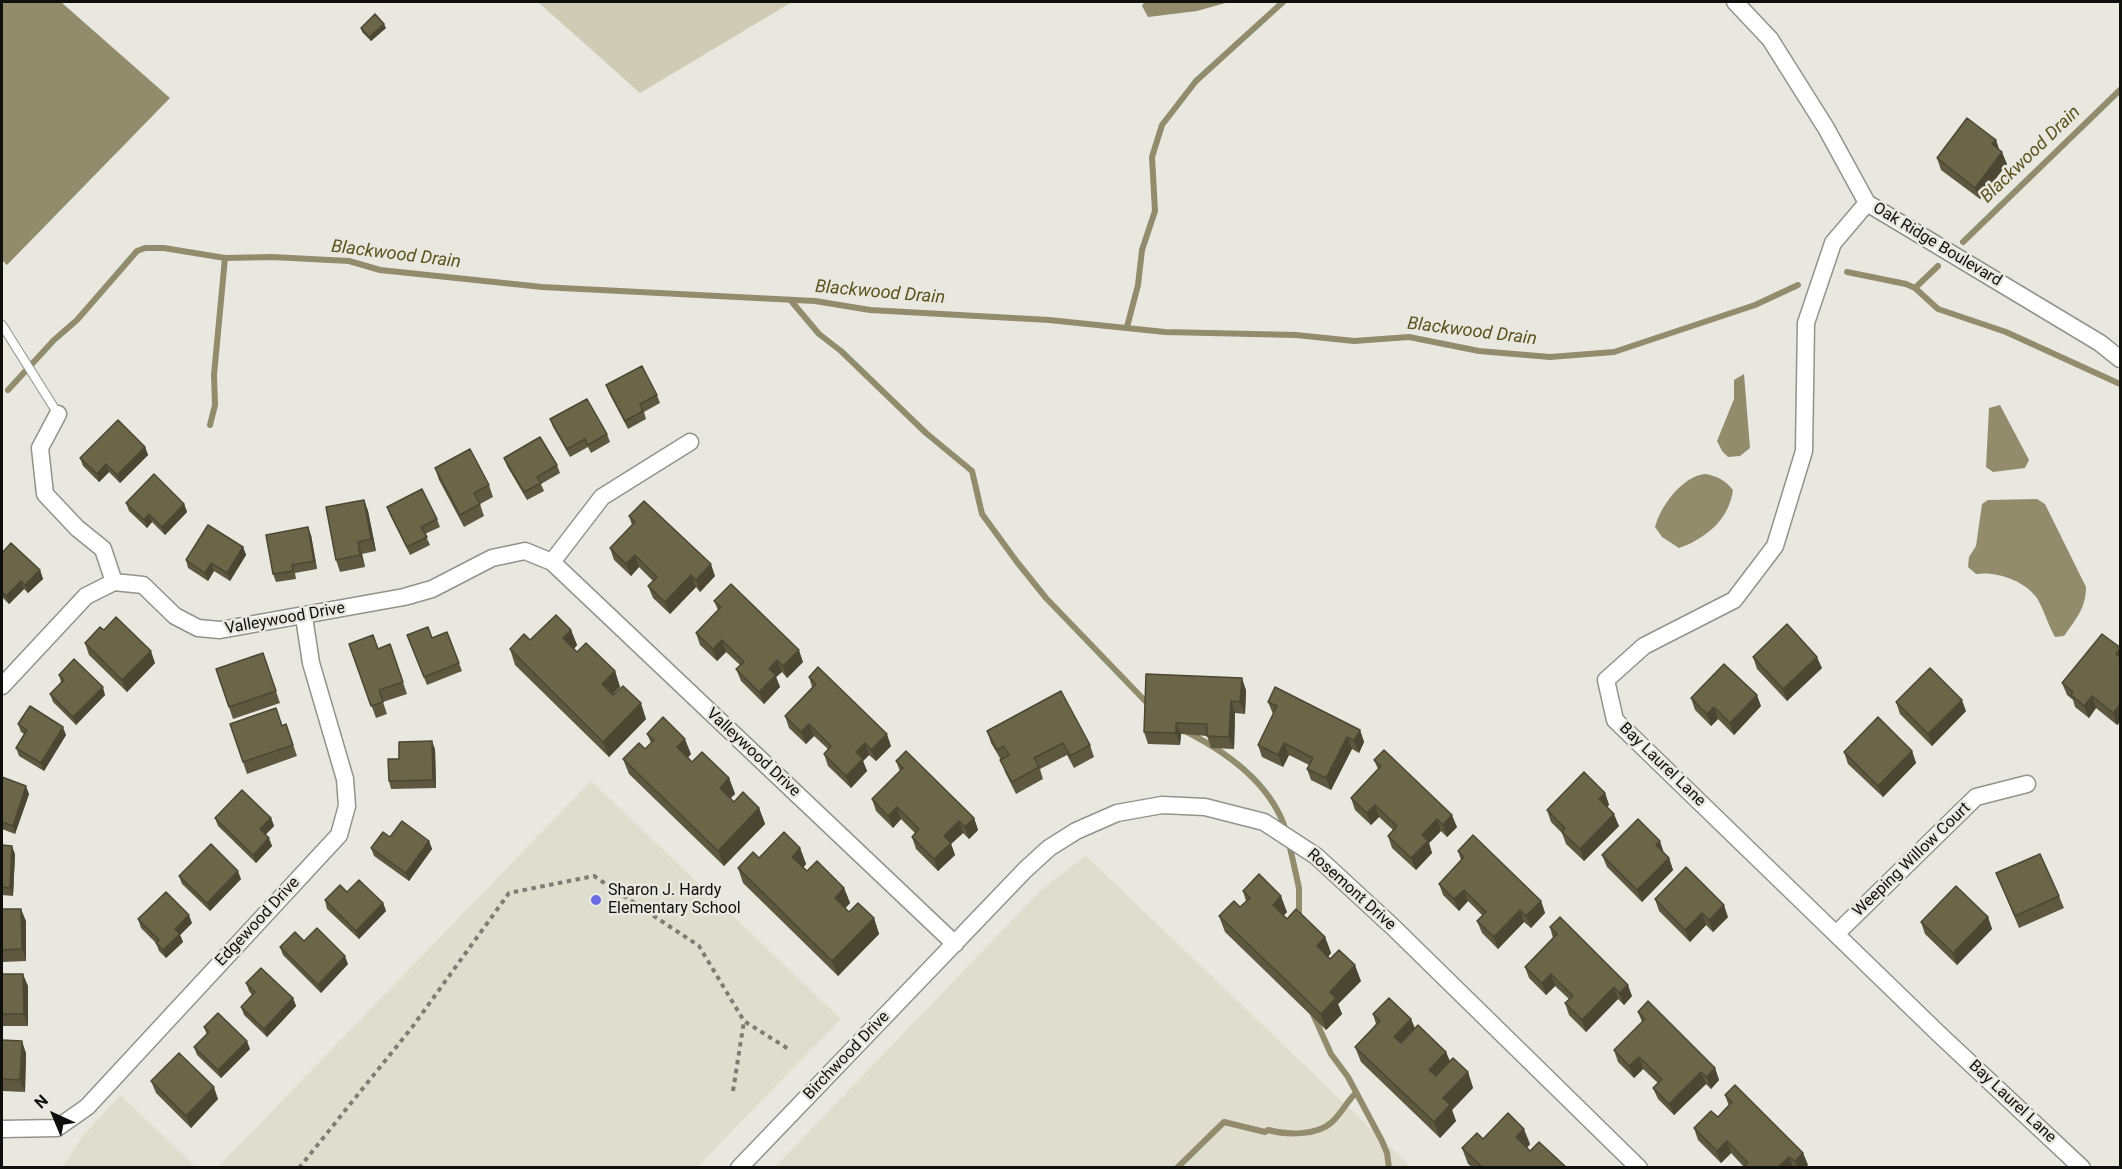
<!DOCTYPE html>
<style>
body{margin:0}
#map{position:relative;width:2122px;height:1169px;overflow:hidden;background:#e9e8e0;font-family:Roboto,sans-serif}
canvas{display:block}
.frame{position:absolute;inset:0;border:3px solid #0f0f0c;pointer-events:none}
.north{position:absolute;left:24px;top:1085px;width:60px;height:60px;-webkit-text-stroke:4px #e9e8e0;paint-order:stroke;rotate:316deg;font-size:16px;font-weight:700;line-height:24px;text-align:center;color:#0f0f0c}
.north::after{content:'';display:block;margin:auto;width:21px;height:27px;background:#0f0f0c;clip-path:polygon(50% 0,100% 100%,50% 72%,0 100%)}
</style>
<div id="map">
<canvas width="2122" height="1169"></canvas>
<div class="frame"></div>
<div class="north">N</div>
</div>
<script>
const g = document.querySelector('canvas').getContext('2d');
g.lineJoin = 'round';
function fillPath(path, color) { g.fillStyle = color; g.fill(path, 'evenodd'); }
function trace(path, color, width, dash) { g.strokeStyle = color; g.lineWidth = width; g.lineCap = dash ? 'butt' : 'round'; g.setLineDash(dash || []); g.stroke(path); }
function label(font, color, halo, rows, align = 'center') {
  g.font = font + ' Roboto,sans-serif'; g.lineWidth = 5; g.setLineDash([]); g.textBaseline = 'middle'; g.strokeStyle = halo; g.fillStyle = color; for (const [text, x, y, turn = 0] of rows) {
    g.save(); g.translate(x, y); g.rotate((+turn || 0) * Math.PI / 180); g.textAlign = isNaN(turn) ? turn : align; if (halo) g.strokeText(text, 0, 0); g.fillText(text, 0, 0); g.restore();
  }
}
fillPath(new Path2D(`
 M591,781L841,1019L697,1167H218Z
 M1086,856L1411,1167H775L1044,887Z
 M120,1095L196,1167H62L83,1136Z`), '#dfddcd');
fillPath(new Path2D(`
 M538,2H792L640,93Z`), '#d0cbb4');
fillPath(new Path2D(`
 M2,2H61L170,98L7,265L2,260Z
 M1144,2H1229L1197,11L1148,17L1142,6Z
 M1744,374L1750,448L1740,456L1728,457L1722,451L1717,441L1734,399V380Z
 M2000,405L2029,460L2025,468L1993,472L1986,467L1989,408Z
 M1705,474C1717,476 1725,480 1733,490C1729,520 1705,539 1679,548L1662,537L1655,527C1660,507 1682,476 1705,474Z
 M2037,499L2045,504L2086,587C2086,608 2076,619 2064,636L2055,637C2048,625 2044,610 2037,598C2024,580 1996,571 1976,574L1968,567L1969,557L1976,546L1982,504L1988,500Z`), '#928c6d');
trace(new Path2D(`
 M1963,242L2120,90
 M1847,272L1906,284L1915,288L1938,309L2006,332L2120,384
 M1915,288L1938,266
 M792,302L819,334L841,351L926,433L972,471L982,514L1017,562L1046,598L1150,706
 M1127,327L1138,285L1142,250L1155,211L1152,157L1162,125L1196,81L1283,2
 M8,390L54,340L77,320L137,251L145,248H164L225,258L272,257L349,261L380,270L542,287L815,301L870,310L1049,320L1165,332L1296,335L1354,341L1409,337L1479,351L1550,357L1614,352L1755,305L1798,285
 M210,425L215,405L214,375L225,258
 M1187,732C1228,753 1272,785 1286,831
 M1289,843L1299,888V919
 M1312,1012L1331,1054L1348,1077L1382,1141L1387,1153L1389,1168
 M1177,1168L1224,1122L1265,1132L1268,1130C1286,1135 1317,1136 1332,1122C1341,1114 1347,1101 1356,1093`), '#928c6d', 6);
const service = new Path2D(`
 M2,325L58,414`);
const minor = new Path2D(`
 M1735,2L1770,39L1826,128L1867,203L2100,343L2120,359
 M1867,203L1833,243L1806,323L1804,451L1775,546L1734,600L1644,646L1606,680L1615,720L1939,1034L2082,1168
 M58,414L40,448L45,494L77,528L103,549L114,582L143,585L175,616L198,628L220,630L404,597L432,589L492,558L525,551L552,562L955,944
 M552,562L602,497L690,442
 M2,686L86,596L114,582
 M1836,934L1976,797L2027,784
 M2,1129L57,1128L87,1107L339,835L347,806L345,779L311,663L304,617
 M739,1168L1025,870L1049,848L1076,831L1117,813L1162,805L1205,807L1264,822L1316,856L1394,928L1639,1168`);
trace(service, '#93928b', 10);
trace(minor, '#93928b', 19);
trace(new Path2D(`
 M733,1091L744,1021
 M299,1168L413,1026L509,893L594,876L699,946L744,1021L790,1050`), '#7d7d77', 4, [4.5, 4.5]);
trace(service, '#fff', 8);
trace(minor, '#fff', 16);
fillPath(new Path2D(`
 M361,28H386L371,41L362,32Z
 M1996,140L1999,150L2007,164L1980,199L1941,170L1937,158Z
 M606,385L657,395L660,403L644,412L646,419L628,429L609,393Z
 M550,419L607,434L610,442L591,453L588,447L570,457L553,427Z
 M145,447L148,455L120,483L109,472L99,482L83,466L80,458Z
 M504,458L557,465L560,473L541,484L544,491L527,500L507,466Z
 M435,468L489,485L493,497L480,504L484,516L464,527L439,480Z
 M364,500L368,511L376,551L362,554L365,567L340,572L336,560Z
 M126,503L184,504L187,512L165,535L152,522L147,528L129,511Z
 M387,507L437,519L440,527L425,534L430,545L410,555L390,515Z
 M629,516L715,576L700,592L696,587L670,614L653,598L648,586L653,581L639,567L631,576L614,560L610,548L632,525Z
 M311,535L317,569L295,573L296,579L276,582L273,574Z
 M243,547L246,555L230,581L214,571L208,581L188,568L186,560Z
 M2,553L40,570L43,579L28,593L24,589L9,604L2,597Z
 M714,601L803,662L787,678L782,672L776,677L780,687L764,704L741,681L736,669L740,665L726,652L717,661L700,645L696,633L718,610Z
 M104,630L155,663L127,692L89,655L85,643Z
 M571,630L577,645L574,649L577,652L615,671L620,687L613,694L646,719L609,757L515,665L510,649L530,640Z
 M447,632L462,671L427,685L407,635L432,638Z
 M349,644L378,649L390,644L407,694L383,702L387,714L376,718Z
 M2121,648V721L2117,725L2096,708L2089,718L2075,707L2073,700L2067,695L2062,683Z
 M263,653L280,703L233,719L216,669Z
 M1753,657L1822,668L1787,701L1757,669Z
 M59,675L105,695L76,725L53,702L50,694L61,682Z
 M809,677L891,746L876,761L869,755L863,761L867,771L851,788L828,766L824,754L828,749L814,736L806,744L789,728L785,716L812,687Z
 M1246,690L1245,714L1235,713L1234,749L1211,748L1207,736L1181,734L1180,745L1148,744L1144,732Z
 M1691,698L1761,706L1734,735L1718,719L1711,726L1695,710Z
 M1268,702L1360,730L1364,742L1359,753L1352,749L1331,790L1311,780L1307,769L1309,765L1289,755L1283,767L1262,757L1258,745L1273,714Z
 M1896,702L1966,711L1932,746L1900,714Z
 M18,724L66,735L44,771L19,756L16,748L24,734L21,732Z
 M286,724L297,756L247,774L243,762L282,726Z
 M987,731L1090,745L1094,757L1074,768L1067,755L1040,769L1043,779L1016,794L1005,772L1001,760L991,743Z
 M647,734L691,754L688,757L692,762L729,778L735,794L730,798L734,802L759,808L765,824L724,866L629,774L623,759L645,749L651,743Z
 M435,749L436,788L391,789L389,781Z
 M1912,751L1916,763L1883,797L1848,764L1844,752Z
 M1374,760L1457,827L1447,837L1441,831L1429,843L1432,853L1416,870L1392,848L1388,836L1393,830L1379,817L1371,825L1355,810L1351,798L1378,769Z
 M896,761L974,818L978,830L969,839L963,833L951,844L955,855L938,871L916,849L912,837L915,833L901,819L893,828L876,811L872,799L900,771Z
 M2,777L29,794L15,834L2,829Z
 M1605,793L1609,805L1607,807L1619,826L1584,861L1566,844L1562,833L1551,822L1547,810Z
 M215,818H271L274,826L265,835L272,846L256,863L218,826Z
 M390,837L429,841L432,849L409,881L374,856L371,848Z
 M2,845L15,854L13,896L2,895Z
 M800,848L806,864L803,868L807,871L844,888L850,903L845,908L849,912L874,918L879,934L838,976L743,883L738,868L759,858Z
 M1458,851L1541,901L1545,913L1531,928L1524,922L1498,949L1482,933L1477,921L1483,916L1468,901L1459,911L1443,895L1439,884L1461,860Z
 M1602,855L1669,858L1673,870L1642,902L1607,867Z
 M1996,873L2059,896L2064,908L2019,928Z
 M179,876L241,879L210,911L182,884Z
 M1243,891L1287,912L1284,915L1287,919L1325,937L1331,953L1328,957L1361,981L1338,1004L1342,1014L1326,1030L1225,932L1219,916L1240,907L1246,901Z
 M347,892L383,903L386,911L359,939L327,909L325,900Z
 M1655,899L1728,917L1713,932L1706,925L1690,942L1659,911Z
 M2,909L26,921V961L2,962Z
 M1988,917L1992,929L1957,965L1925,934L1921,922Z
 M138,919L192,923L180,935L183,942L166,958L159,951L156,943L141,928Z
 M1550,927L1632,996L1624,1005L1618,999L1586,1032L1569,1015L1565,1003L1569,999L1555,986L1546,995L1529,978L1525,967L1553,938Z
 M304,941L348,964L321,993L283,955L280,947Z
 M2,974L28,986V1026H2Z
 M246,983L293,998L296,1006L267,1037L244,1015L241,1007L252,995L249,991Z
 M1638,1012L1715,1068L1719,1080L1711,1089L1706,1084L1674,1115L1658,1099L1653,1088L1658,1083L1643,1069L1634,1078L1618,1062L1614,1050L1642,1022Z
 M1373,1014L1411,1019L1415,1028L1446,1052L1450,1061L1468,1072L1473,1088L1452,1110L1456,1121L1440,1138L1361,1062L1355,1047L1376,1024Z
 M204,1027L250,1049L221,1078L197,1055L194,1047L207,1035Z
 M2,1040L26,1053L25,1092L2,1091Z
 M151,1081L218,1099L191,1128L156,1093Z
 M1725,1095L1803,1153L1808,1165L1805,1167H1743H1744L1731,1153L1721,1163L1698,1140L1694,1128L1718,1117L1729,1106Z
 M1483,1139L1530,1144L1527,1148L1530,1151L1566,1167H1472L1468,1164L1462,1148Z`), '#5d583f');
fillPath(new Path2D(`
 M384,24L386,28L371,41L369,37Z
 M1996,140L2000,152L1992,144Z
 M2002,152L2007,164L1980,199L1975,188Z
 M145,447L148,455L120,483L117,475Z
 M106,464L109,472L99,482L97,474Z
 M364,500L368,511L376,551L371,539Z
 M184,504L187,512L165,535L162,527Z
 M149,514L152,522L147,528L144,520Z
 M308,527L311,535L317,569L314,561Z
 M358,542L362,554L365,567L360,555Z
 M243,547L246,555L230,581L227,573Z
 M635,555L639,567L631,576L626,564Z
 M211,563L214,571L208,581L205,573Z
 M711,564L715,576L700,592L696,580Z
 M40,570L43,579L28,593L25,585Z
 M691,575L696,587L670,614L665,602Z
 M21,581L24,589L9,604L6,596Z
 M571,630L577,645L569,654L563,638Z
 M722,640L726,652L717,661L713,649Z
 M2121,648V665L2116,654Z
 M799,650L803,662L787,678L783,666Z
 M151,651L155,663L127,692L122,680Z
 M1817,657L1822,668L1787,701L1783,689Z
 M777,660L782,672L776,677L780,687L764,704L759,692L769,669Z
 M615,671L620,687L607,699L602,684Z
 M1242,678L1246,690L1245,714L1240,702Z
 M103,687L105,695L76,725L73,717Z
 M1757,695L1761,706L1734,735L1730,723Z
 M2092,696L2096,708L2089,718L2084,706Z
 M1962,700L1966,711L1932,746L1928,734Z
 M1231,701L1235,713L1234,749L1229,737Z
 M641,703L646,719L609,757L603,742Z
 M2121,704V721L2117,725L2113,713Z
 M1714,707L1718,719L1711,726L1707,714Z
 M1176,723L1181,734L1180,745L1176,733Z
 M809,724L814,736L806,744L801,732Z
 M63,727L66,735L44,771L41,763Z
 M1360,730L1364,742L1359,753L1354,741Z
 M887,734L891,746L876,761L871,750Z
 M1347,737L1352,749L1331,790L1326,778Z
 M685,739L691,754L683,763L677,747Z
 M432,741L435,749L436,788L433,780Z
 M865,743L869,755L863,761L867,771L851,788L846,776L856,752Z
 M1284,743L1289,755L1283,767L1278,755Z
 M1912,751L1916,763L1883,797L1878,786Z
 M729,778L735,794L725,804L720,788Z
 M26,786L29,794L15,834L13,826Z
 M1605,793L1609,805L1603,811L1599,799Z
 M1375,805L1379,817L1371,825L1367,813Z
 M897,807L901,819L893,828L888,816Z
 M759,808L765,824L724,866L718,851Z
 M1614,814L1619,826L1584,861L1580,849Z
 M1452,815L1457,827L1447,837L1443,825Z
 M271,818L274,826L263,837L260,829Z
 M974,818L978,830L969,839L965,827Z
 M1437,819L1441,831L1429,843L1432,853L1416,870L1411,858L1422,835Z
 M959,821L963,833L951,844L955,855L938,871L934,859L944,836Z
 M269,838L272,846L256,863L253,855Z
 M429,841L432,849L409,881L406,873Z
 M1660,841L1664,853L1656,845Z
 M12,846L15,854L13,896L10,888Z
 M800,848L806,864L798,873L792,857Z
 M1669,858L1673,870L1642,902L1637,890Z
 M238,871L241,879L210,911L207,903Z
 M844,888L850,903L841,913L835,898Z
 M1464,890L1468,901L1459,911L1454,899Z
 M1281,896L1287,912L1279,920L1273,905Z
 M1541,901L1545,913L1531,928L1526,916Z
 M383,903L386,911L359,939L356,931Z
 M1724,905L1728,917L1713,932L1709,920Z
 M21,909L26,921V961L22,949Z
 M1520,910L1524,922L1498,949L1494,937Z
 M1702,913L1706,925L1690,942L1685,930Z
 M189,915L192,923L180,935L183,942L166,958L163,950L175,929Z
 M1988,917L1992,929L1957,965L1953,953Z
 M874,918L879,934L838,976L832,961Z
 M1325,937L1331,953L1323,962L1317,946Z
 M345,956L348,964L321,993L318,985Z
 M1355,965L1361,981L1338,1004L1342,1014L1326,1030L1321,1014L1330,992Z
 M23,974L28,986V1026L24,1014Z
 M1551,974L1555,986L1546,995L1542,983Z
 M1628,985L1632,996L1624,1005L1619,993Z
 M1614,987L1618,999L1586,1032L1582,1020Z
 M293,998L296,1006L267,1037L264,1029Z
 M1411,1019L1417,1035L1400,1053L1394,1037Z
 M22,1041L26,1053L25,1092L20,1080Z
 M247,1041L250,1049L221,1078L218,1070Z
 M1446,1052L1452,1068L1435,1086L1429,1070Z
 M1639,1057L1643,1069L1634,1078L1629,1066Z
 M1715,1068L1719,1080L1711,1089L1707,1077Z
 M1468,1072L1473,1088L1452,1110L1456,1121L1440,1138L1434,1122L1443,1098Z
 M1701,1072L1706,1084L1674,1115L1669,1104Z
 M214,1087L218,1099L191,1128L186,1116Z
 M1524,1129L1530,1144L1522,1153L1516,1137Z
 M1727,1141L1731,1153L1721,1163L1717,1151Z
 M1803,1153L1808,1165L1805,1167H1797L1795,1161Z
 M1789,1157L1793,1167H1778Z`), '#4c4733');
const building = new Path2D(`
 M375,14L384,24L369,37L361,28Z
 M1967,118L1996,140L1992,144L2002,152L1975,188L1937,158Z
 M642,366L657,395L640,404L643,411L625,421L606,385Z
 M587,399L607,434L588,445L585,439L567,449L550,419Z
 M118,420L145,447L117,475L106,464L97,474L80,458Z
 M540,437L557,465L537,477L541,483L524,492L504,458Z
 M470,449L489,485L474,493L480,504L460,515L435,468Z
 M154,474L184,504L162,527L149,514L144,520L126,503Z
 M422,489L437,519L421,527L427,537L407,547L387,507Z
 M364,500L371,539L358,542L360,555L336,560L326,507Z
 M644,501L711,564L696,580L691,575L665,602L648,586L657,577L635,555L626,564L610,548L635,522L629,516Z
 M208,525L243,547L227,573L211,563L205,573L186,560Z
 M308,527L314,561L292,565L293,571L273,574L266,535Z
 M11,543L40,570L25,585L21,581L6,596L2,592V553Z
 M731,584L799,650L783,666L777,660L769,669L776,675L759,692L736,669L744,662L722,640L713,649L696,633L721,607L714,601Z
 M556,615L571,630L563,638L577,652L586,643L615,671L602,684L613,695L623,686L641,703L603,742L510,649L524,634L530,640Z
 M116,617L151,651L122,680L85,643L100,627L104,630Z
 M1787,624L1817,657L1783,689L1753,657Z
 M428,627L432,638L447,632L459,663L424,677L407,635Z
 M2102,634L2121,648L2116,654L2121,658V687L2119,689L2121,690V704L2113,713L2092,696L2084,706L2071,695L2073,692L2062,683Z
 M373,635L378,649L390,644L403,682L379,690L383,702L371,706L349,644Z
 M263,653L276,691L229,707L216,669Z
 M74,659L103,687L73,717L50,694L64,680L59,675Z
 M1724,664L1757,695L1730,723L1714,707L1707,714L1691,698Z
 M818,667L887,734L871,750L865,743L856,752L863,759L846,776L824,754L831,746L809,724L801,732L785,716L816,684L809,677Z
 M1930,668L1962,700L1928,734L1896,702Z
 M1146,674L1242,678L1240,702L1231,701L1229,737L1207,736V724L1176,723V733L1144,732Z
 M1275,687L1360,730L1354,741L1347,737L1326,778L1307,769L1313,758L1284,743L1278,755L1258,745L1277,706L1268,702Z
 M1061,691L1090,745L1070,756L1063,743L1034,758L1039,767L1012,782L1000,760L1009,755L1004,746L997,750L987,731Z
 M30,706L63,727L41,763L16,748L27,730L18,724Z
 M276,708L282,726L286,724L293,745L243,762L230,724Z
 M663,717L685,739L677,747L692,762L702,752L729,778L720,788L734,802L743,792L759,808L718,851L623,759L639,743L645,749L654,740L647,734Z
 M1878,717L1912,751L1878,786L1844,752Z
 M432,741L433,780L389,781L388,759H399V742Z
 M1384,750L1452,815L1443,825L1437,819L1422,835L1428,841L1411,858L1388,836L1397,826L1375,805L1367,813L1351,798L1381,766L1374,760Z
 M906,751L974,818L965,827L959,821L944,836L951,843L934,859L912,837L919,829L897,807L888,816L872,799L903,768L896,761Z
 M1584,772L1605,793L1599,799L1614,814L1580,849L1562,832L1565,828L1547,810Z
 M2,777L26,786L13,826L2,822Z
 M242,790L271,818L260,829L269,838L253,855L215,818Z
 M1638,819L1660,841L1656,845L1669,858L1637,890L1602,855Z
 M402,821L429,841L406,873L371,848L383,832L390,837Z
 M784,832L800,848L792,857L807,871L817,861L844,888L835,898L849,912L858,903L874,918L832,961L738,868L753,852L759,858Z
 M1473,835L1541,901L1526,916L1520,910L1494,937L1477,921L1486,912L1464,890L1454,899L1439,884L1464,857L1458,851Z
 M211,844L238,871L207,903L179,876Z
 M2,845L12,846L10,888L2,887Z
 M2040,854L2059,896L2015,916L1996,873Z
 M1686,867L1724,905L1709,920L1702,913L1685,930L1655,899Z
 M1259,874L1281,896L1273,905L1287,919L1296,909L1325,937L1317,946L1330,959L1339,950L1355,965L1330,992L1336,998L1321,1014L1219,916L1234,901L1240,907L1250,898L1243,891Z
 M359,880L383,903L356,931L325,900L340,885L347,892Z
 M1956,886L1988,917L1953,953L1921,922Z
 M166,892L189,915L175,929L180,934L163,950L156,943L159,940L138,919Z
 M2,909H21L22,949L2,950Z
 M1560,917L1628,985L1619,993L1614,987L1582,1020L1565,1003L1573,996L1551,974L1542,983L1525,967L1557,934L1550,927Z
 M317,928L345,956L318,985L280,947L295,932L304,941Z
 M261,968L293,998L264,1029L241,1007L255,992L246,983Z
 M2,974H23L24,1014H2Z
 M1389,998L1411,1019L1394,1037L1401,1043L1418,1025L1446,1052L1429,1070L1436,1076L1453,1058L1468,1072L1443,1098L1450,1105L1434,1122L1355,1047L1380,1021L1373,1014Z
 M1648,1001L1715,1068L1707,1077L1701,1072L1669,1104L1653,1088L1662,1079L1639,1057L1629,1066L1614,1050L1645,1019L1638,1012Z
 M218,1013L247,1041L218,1070L194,1047L209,1032L204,1027Z
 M2,1040L22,1041L20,1080L2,1079Z
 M179,1053L214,1087L186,1116L151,1081Z
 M1735,1085L1803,1153L1795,1161L1789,1157L1778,1167H1743L1748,1163L1727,1141L1717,1151L1694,1128L1711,1111L1718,1117L1732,1102L1725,1095Z
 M1508,1113L1524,1129L1516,1137L1530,1151L1539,1142L1566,1167H1482L1462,1148L1477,1133L1483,1139Z`);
fillPath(building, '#6c6649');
trace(building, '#4c4733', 1.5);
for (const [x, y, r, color] of [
 [596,900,6,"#696be5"]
]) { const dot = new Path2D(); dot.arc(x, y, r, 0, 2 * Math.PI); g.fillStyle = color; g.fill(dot); trace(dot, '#e9e8e0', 2); }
label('16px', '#0f0f0c', '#e9e8e0', [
 ["Oak Ridge Boulevard",1937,245,31],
 ["Valleywood Drive",285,619,-10],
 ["Valleywood Drive",753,753,43],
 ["Bay Laurel Lane",1662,765,44],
 ["Weeping Willow Court",1912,860,-44],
 ["Rosemont Drive",1351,890,42],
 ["Edgewood Drive",258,922,-47],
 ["Birchwood Drive",847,1056,-46],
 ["Bay Laurel Lane",2012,1102,43]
]);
label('16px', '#0f0f0c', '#e9e8e0', [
 ["Sharon J. Hardy",608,891],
 ["Elementary School",608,909]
], 'left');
label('italic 18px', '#5d531d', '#e9e8e0', [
 ["Blackwood Drain",2031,155,-44],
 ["Blackwood Drain",396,255,7],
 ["Blackwood Drain",880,293,5],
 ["Blackwood Drain",1472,332,7]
]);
</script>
